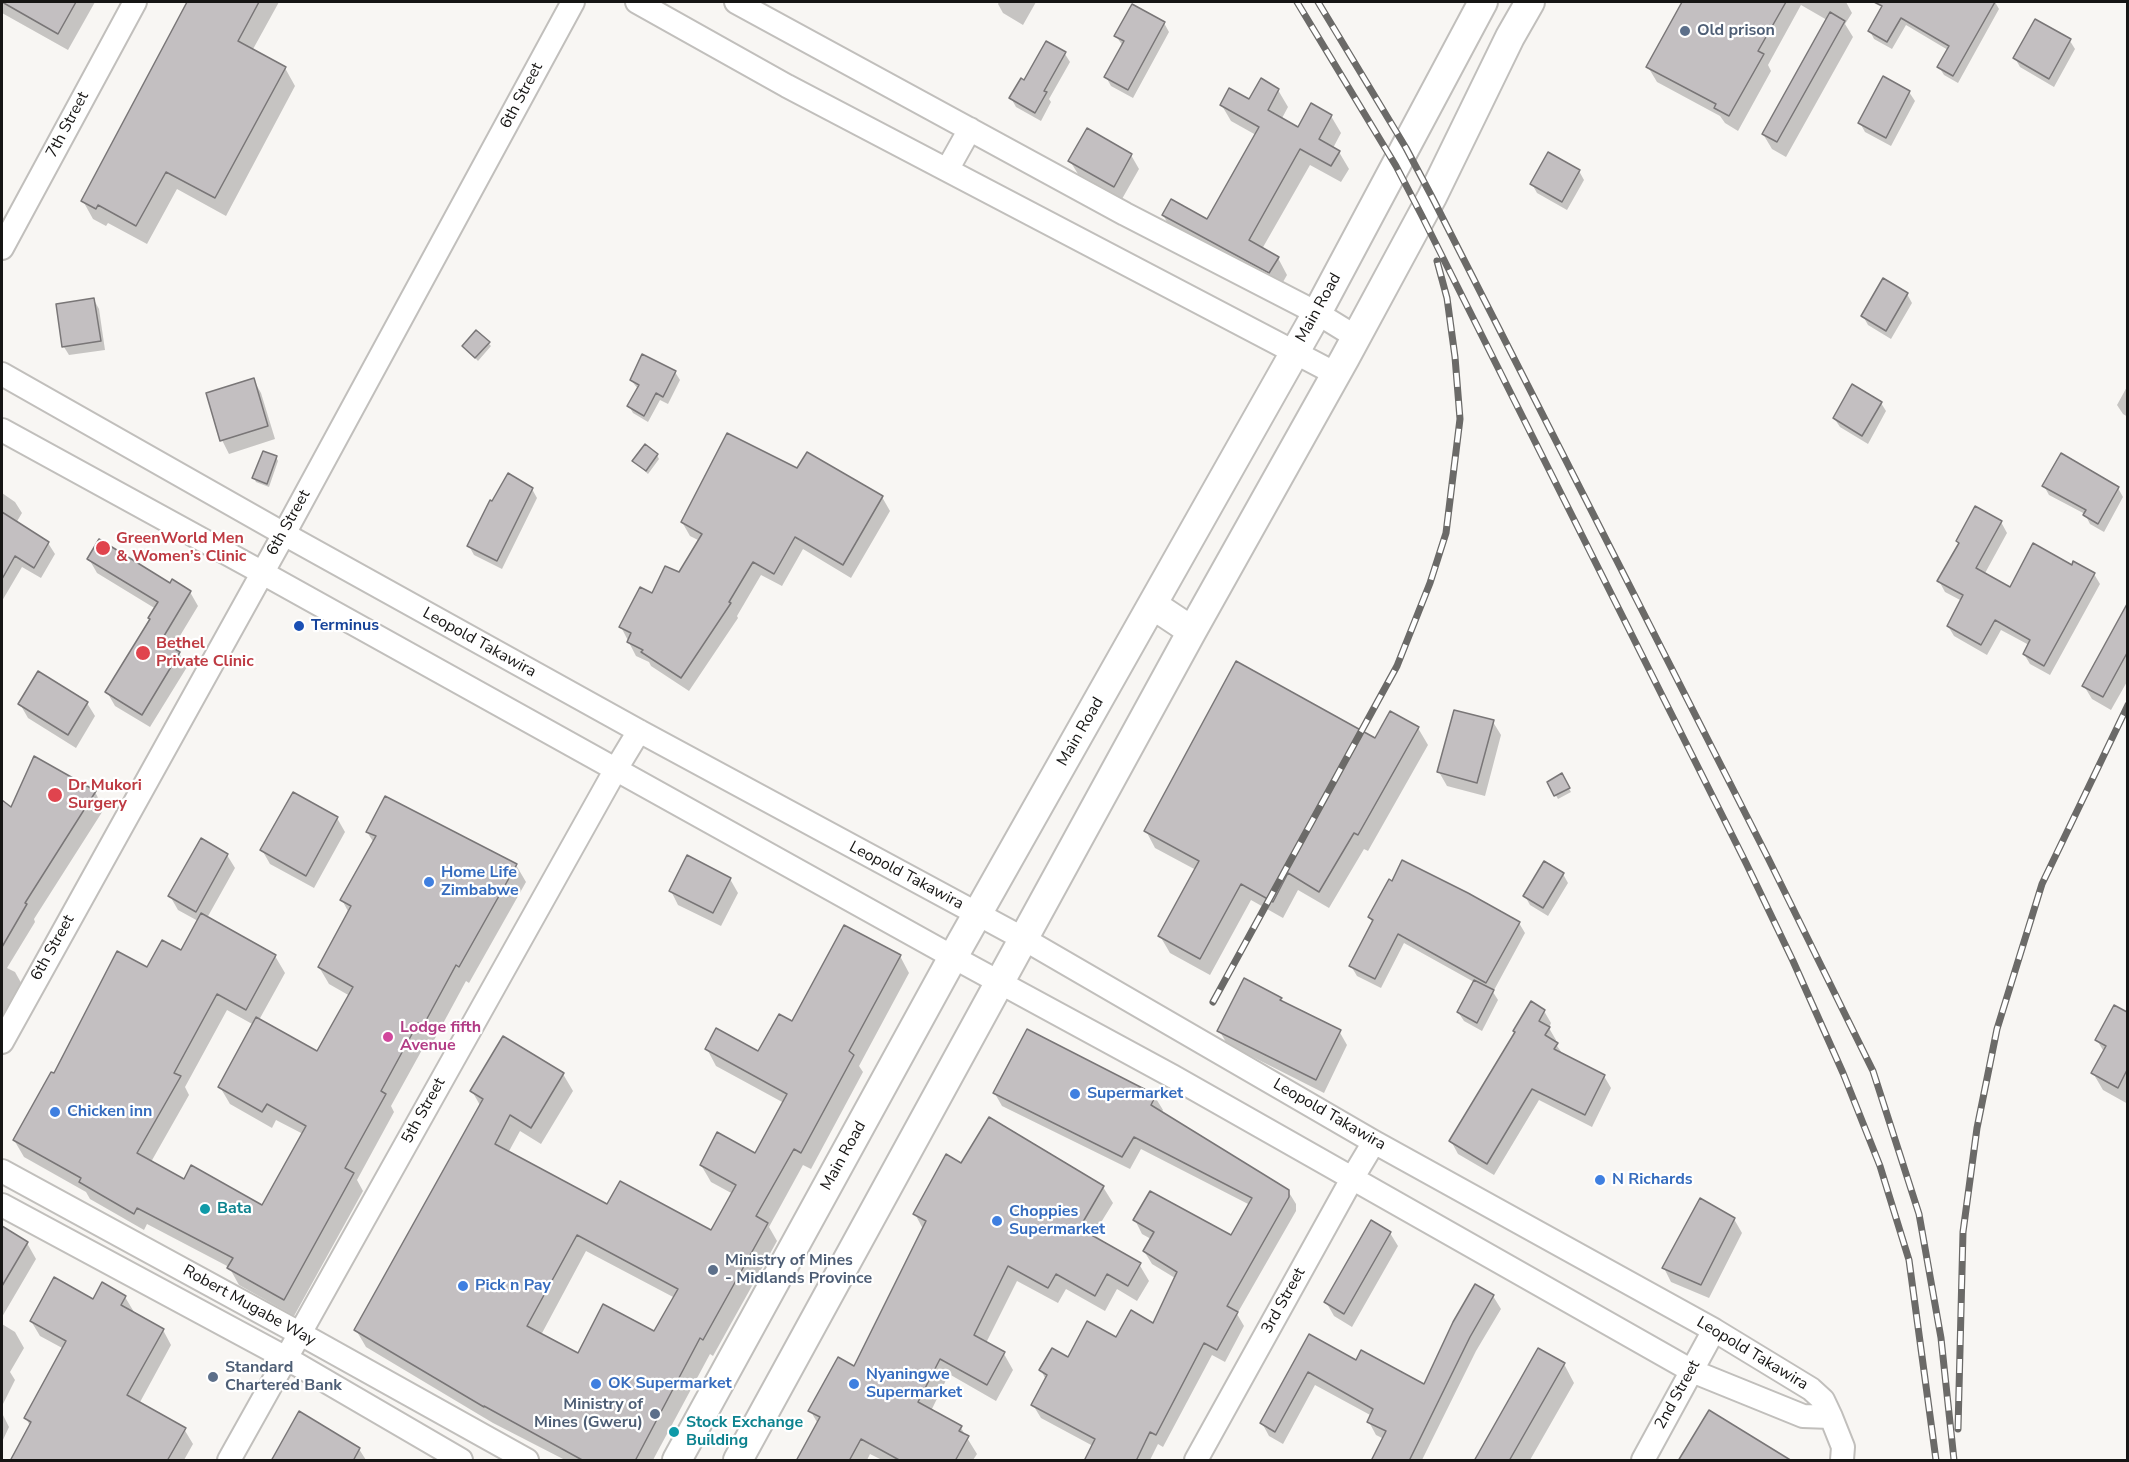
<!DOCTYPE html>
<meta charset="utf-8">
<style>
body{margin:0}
#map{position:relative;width:2129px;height:1462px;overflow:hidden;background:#f8f6f3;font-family:"Nunito Sans",sans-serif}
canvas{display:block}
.frame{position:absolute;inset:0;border:3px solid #161514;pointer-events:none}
</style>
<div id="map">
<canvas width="2129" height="1462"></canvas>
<div class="frame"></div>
</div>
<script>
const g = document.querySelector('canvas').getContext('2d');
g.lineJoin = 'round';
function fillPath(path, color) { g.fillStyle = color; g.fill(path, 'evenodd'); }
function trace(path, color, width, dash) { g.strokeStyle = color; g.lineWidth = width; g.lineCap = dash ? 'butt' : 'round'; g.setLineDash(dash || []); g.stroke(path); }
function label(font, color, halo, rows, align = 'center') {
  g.font = font + ' "Nunito Sans",sans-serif'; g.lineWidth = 4.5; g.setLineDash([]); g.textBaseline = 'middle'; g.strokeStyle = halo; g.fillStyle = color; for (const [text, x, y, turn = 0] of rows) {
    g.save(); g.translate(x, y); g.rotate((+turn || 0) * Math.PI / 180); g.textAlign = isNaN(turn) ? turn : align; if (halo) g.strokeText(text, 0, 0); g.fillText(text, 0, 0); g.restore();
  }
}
fillPath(new Path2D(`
 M2,2H95L68,50L2,13Z
 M189,2H279L252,51L285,68L295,86L226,216L177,189L147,244L108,223L106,226L93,219L83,201Z
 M999,2H1036L1023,25L1003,13L998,4Z
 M1684,2H1846L1852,13L1845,24L1853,37L1786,157L1772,149L1763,134L1827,20L1801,5L1768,65L1771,71L1738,131L1725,123L1720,116L1657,82L1648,67Z
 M1886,2H1995L1999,9L1958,83L1944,75L1939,67L1948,50L1906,25L1892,49L1874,39L1870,31Z
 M1164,23L1169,32L1133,98L1111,86L1106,77L1123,46L1116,36Z
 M2070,41L2075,49L2054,87L2020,67L2015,58Z
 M1047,43L1065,54L1070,62L1049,99L1051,102L1041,121L1016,107L1011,98L1025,82Z
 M1278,90L1288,107L1281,120L1299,129L1331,116L1341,133L1333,148L1339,152L1349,169L1341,182L1310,165L1262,249L1278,258L1287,275L1279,289L1173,232L1163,215L1208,222L1256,135L1231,121L1221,104L1250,101Z
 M1909,92L1915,101L1891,146L1865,132L1860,123Z
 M1131,155L1139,169L1122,199L1078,174L1070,161Z
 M1579,171L1584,180L1567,210L1537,193L1532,184Z
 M1907,294L1912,303L1891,339L1868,325L1863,316Z
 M94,300L99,309L105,350L69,355L64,347Z
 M488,343L491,346L478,361L464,346Z
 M643,356L675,372L680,380L668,404L660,400L648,422L633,413L629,406L638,389L631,380Z
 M253,379L261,393L275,439L229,454L222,440Z
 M2128,385V417L2123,414L2117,405Z
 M1881,403L1886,411L1868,444L1840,427L1834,418Z
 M657,455L659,459L648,474L634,461Z
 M276,457L278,461L269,487L256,482L254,478Z
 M797,470L882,497L890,511L851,578L803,549L782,586L761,575L737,616L738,618L689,691L651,666L649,662L636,656L621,627L652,595L680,574L700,541L690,536L682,522Z
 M2044,486L2118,488L2123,497L2104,532L2090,524L2085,514L2049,495Z
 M532,489L537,498L502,569L474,555L469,546Z
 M2,493L15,502L22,513L16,523L48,543L55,554L41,578L22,567L2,601Z
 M2001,522L2007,533L1984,575L2010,589L2072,567L2094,574L2100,584L2050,675L2030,664L2024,654L2029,645L2001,630L1987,655L1954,636L1948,626L1962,601L1945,592L1939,581L1959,545L1957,541Z
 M89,559L170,585L172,581L190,592L198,606L172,649L179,653L187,667L150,727L115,706L107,692L151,620L156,609L97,573Z
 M2128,607V680L2111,710L2092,699L2084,686Z
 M87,703L95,716L76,748L28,718L20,704Z
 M1493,722L1501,735L1485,796L1447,786L1439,772Z
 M1418,728L1428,745L1368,851L1364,849L1329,908L1298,890L1283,918L1251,900L1210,975L1170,953L1160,936L1196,870L1155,848L1146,831L1376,740Z
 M1561,775L1571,792L1558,799L1549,783Z
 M95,792L104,809L34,919L35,922L7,968L15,972L24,988L2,1029V802L12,809Z
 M337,818L345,832L314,888L270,864L262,850Z
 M367,832L516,865L526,882L469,983L466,981L433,1042L428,1039L391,1106L394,1112L357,1180L363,1191L294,1316L239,1285L229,1267L147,1224L144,1230L90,1199L86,1192L24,1157L14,1140L55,1075L147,969L182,953L198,921L178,910L170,896L227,855L235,868L207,918L275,956L285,973L259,1020L318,1053L350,996L329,984L319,967L349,913L342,900L374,843ZM227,1010L254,1025L220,1087L230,1104L272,1128L276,1120L303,1134L262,1207L184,1181L151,1162L189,1095L185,1087Z
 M1563,874L1568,883L1548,916L1530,905L1525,896Z
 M730,879L738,893L721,926L678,905L671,891Z
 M1369,917L1519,923L1525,933L1493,992L1498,1000L1482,1031L1464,1021L1458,1012L1474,982L1404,943L1381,988L1357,976L1351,966L1373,923Z
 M900,956L909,973L859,1066L863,1072L811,1169L803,1165L769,1227L777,1241L713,1356L710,1354L653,1460H565L493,1423L366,1347L356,1330L481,1107L472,1091L504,1038L563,1074L573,1091L541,1144L520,1131L508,1153L607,1206L711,1232L733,1194L711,1182L701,1165L755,1155L784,1103L716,1066L707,1049L759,1053L793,1023ZM586,1251L675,1298L655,1333L579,1355L541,1335Z
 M1281,999L1283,1003L1339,1031L1347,1045L1324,1093L1227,1044L1219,1030Z
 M1531,1003L1544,1011L1551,1023L1549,1028L1556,1040L1555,1043L1564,1056L1604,1076L1611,1088L1592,1127L1539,1100L1494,1175L1458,1154L1451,1141L1516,1033Z
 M2115,1007L2128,1014V1104L2103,1090L2093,1073L2104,1052L2097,1040Z
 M1028,1031L1155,1097L1163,1110L1161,1113L1288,1191L1296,1204V1211L1237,1314L1244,1326L1225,1362L1212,1355L1163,1447L1158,1444L1150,1460H1085L1093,1446L1041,1418L1033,1405L1046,1380L1041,1370L1153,1325L1175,1278L1152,1264L1144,1251L1151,1239L1142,1234L1135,1220L1232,1237L1250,1205L1141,1149L1130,1169L1002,1106L994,1092Z
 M962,1165L1103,1187L1113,1203L1092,1237L1139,1264L1149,1281L1137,1301L1117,1289L1105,1311L1066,1289L1058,1303L1017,1281L986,1343L1004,1354L1013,1370L996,1401L949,1374L931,1411L961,1428L977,1454L973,1460H882L870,1454L867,1460H797L818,1424L810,1410L854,1368L923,1229L915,1214Z
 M1734,1219L1742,1233L1709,1298L1671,1282L1664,1268Z
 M2,1227L27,1243L36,1259L2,1317Z
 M1390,1233L1398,1246L1352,1327L1334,1316L1326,1302Z
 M1493,1296L1501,1309L1476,1351L1422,1460H1373L1384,1439L1376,1435L1369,1422L1372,1416L1315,1385L1283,1444L1269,1436L1262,1423L1309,1336L1356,1362L1424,1386Z
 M125,1297L134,1312L163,1330L171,1345L139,1404L184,1429L193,1444L184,1460H11L30,1426L26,1418L64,1349L40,1336L31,1321L93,1301Z
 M2,1324L15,1332L24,1348L10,1372L15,1380L2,1406Z
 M1564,1364L1574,1383L1530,1460H1476Z
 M2,1413L9,1427L2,1442Z
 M359,1449L366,1460H272Z`), '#0003');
const building = new Path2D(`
 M2,2H76L58,34Z
 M187,2H259L238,41L286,67L215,198L166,172L136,226L98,205L96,209L81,201Z
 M1682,2H1786L1758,51L1764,54L1729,116L1714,108L1716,104L1646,67Z
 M1874,2H1995L1953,76L1937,67L1949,46L1901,18L1887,42L1868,31L1882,6Z
 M1132,4L1165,22L1128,90L1104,77L1124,41L1114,36Z
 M1830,12L1845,21L1777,142L1762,134Z
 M2035,19L2071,39L2049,79L2013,58Z
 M1046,41L1066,52L1044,91L1047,92L1035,113L1009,98L1021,78L1024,80Z
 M1883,76L1910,91L1886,138L1858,123Z
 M1261,78L1279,89L1268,110L1298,127L1311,103L1332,115L1319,139L1340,151L1331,166L1300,149L1249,240L1279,257L1269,273L1162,215L1171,199L1207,219L1259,127L1220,105L1229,88L1249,99Z
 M1087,128L1132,154L1114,187L1068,161Z
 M1548,152L1580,170L1562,202L1530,184Z
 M1883,278L1908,293L1886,331L1861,316Z
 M94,298L101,341L62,347L56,304Z
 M476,330L490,342L475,358L462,346Z
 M642,354L676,371L663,397L656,393L644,416L627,406L639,385L630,380Z
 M254,378L268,426L220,441L206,393Z
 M1852,384L1882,402L1862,436L1833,418Z
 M727,433L797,468L807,452L883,496L843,565L795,537L774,574L753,562L729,602L731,603L681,678L641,652L643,650L627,642L631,633L619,627L640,587L652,593L665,566L679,572L702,534L681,522Z
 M645,444L658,454L646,471L632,461Z
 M263,451L277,456L267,484L252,478Z
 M2061,453L2119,487L2098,524L2083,515L2086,510L2042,486Z
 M508,473L533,488L497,561L467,546L490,500L492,501Z
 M1975,506L2002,521L1976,568L2010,587L2033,543L2072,565L2073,561L2095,573L2044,666L2023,654L2030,640L1995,620L1981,645L1947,626L1963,595L1937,581L1959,543L1956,541Z
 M2,512L49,542L34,568L15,556L2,579Z
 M99,539L170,583L172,579L191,591L161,641L180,652L142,715L105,692L150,619L148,618L158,602L87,559Z
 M2127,604V653L2103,697L2082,686Z
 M1236,661L1375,738L1390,711L1419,727L1358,835L1354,833L1319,892L1288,873L1273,902L1241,884L1200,959L1158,936L1199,861L1144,831Z
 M38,671L88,702L68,735L18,704Z
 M1454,710L1494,720L1477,783L1437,772Z
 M34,756L96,791L25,903L27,904L2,947V800L11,807Z
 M1562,773L1570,788L1554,796L1547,782Z
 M293,792L338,817L306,876L260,850Z
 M385,796L517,864L459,967L456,965L423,1026L418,1023L381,1091L386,1094L345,1168L354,1173L284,1300L227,1268L233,1258L137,1208L134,1214L79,1182L81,1178L13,1140L51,1072L54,1073L117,951L147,967L162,940L181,950L201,913L276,955L246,1010L217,994L174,1073L181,1076L137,1153L184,1179L191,1165L262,1205L306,1126L267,1104L262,1112L218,1087L256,1017L317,1051L353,987L318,967L351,906L340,900L376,836L366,832Z
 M201,838L228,854L196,912L168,896Z
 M687,855L731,878L713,913L669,891Z
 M1402,860L1468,893L1520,922L1486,983L1398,934L1375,979L1349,966L1373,920L1368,917L1389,879L1392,881Z
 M1544,861L1564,873L1543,908L1523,896Z
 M844,925L901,955L849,1051L854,1055L801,1153L794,1149L756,1216L768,1223L703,1340L700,1338L635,1461H584L484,1406V1407L354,1330L483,1099L470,1091L503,1036L564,1073L531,1128L510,1115L495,1144L607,1204L620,1181L711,1230L736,1185L700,1165L717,1132L755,1153L787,1094L705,1049L716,1028L758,1051L779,1014L792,1021ZM577,1235L678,1289L654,1331L603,1304L578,1353L527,1326Z
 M1244,978L1282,998L1280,1000L1341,1030L1316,1080L1217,1031Z
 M1474,980L1494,990L1477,1023L1457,1012Z
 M1531,1001L1545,1010L1539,1021L1550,1027L1545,1035L1558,1043L1554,1049L1605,1075L1585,1115L1532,1089L1487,1164L1449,1141L1515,1032L1513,1031Z
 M2114,1005L2127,1012V1070L2118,1088L2091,1073L2106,1046L2095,1040Z
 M1027,1029L1156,1095L1151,1105L1289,1190V1197L1227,1306L1238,1312L1217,1350L1204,1343L1156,1435L1150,1432L1136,1461H1084L1095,1439L1031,1405L1047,1375L1039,1370L1052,1348L1068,1357L1087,1321L1116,1337L1131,1310L1153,1323L1177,1272L1143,1251L1154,1232L1133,1220L1150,1191L1231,1235L1252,1198L1134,1137L1122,1157L993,1093Z
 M989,1117L1104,1186L1080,1227L1081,1229L1141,1263L1128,1286L1107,1274L1095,1296L1056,1274L1048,1288L1008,1266L974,1335L1005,1352L987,1385L940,1359L918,1402L962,1426L959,1431L969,1436L955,1461H901L861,1439L849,1461H796L820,1417L808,1411L838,1357L854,1366L926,1221L913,1214L946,1154L961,1163Z
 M1700,1198L1735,1218L1701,1285L1662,1268Z
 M1371,1220L1391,1232L1344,1314L1324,1302Z
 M2,1226L28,1242L2,1286Z
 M54,1277L93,1299L102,1282L126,1296L121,1305L164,1329L127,1395L186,1428L167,1461H10L31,1422L24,1418L66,1341L30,1321Z
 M1475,1284L1494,1295L1470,1337L1409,1461H1371L1386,1431L1367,1422L1373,1409L1308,1372L1275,1432L1260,1423L1309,1334L1356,1360L1361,1350L1424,1384L1453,1322Z
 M1538,1348L1565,1363L1509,1461H1474Z
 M1709,1410L1792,1461H1678Z
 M299,1411L360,1448L353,1461H271Z`);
fillPath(building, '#c3bfc1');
trace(building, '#797677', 1.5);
const minor = new Path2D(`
 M637,2L787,86L1336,374
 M736,2L1125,214L1317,313L1356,337
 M947,170L970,129
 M2,248L135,2
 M2,374L284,534L639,731L1024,939L1374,1142L1714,1330L1811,1389L1823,1400L1831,1417L1843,1447L1842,1460
 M2,430L261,572L953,957L1172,1076L1692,1371L1803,1416L1831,1417
 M2,1042L284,534L573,2
 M2,1171L299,1333L527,1460
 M2,1205L286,1358L461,1460
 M229,1460L616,769L639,731
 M1196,1460L1353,1177L1374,1142
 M1643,1460L1714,1330`);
const major = new Path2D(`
 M1153,605L1192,631
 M677,1460L953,957L1317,313L1483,2
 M738,1460L1192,631L1345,358L1432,197L1510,37L1530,2`);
trace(minor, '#c1bfbc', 26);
trace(major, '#c1bfbc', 32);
trace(minor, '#fff', 22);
trace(major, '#fff', 28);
const rail = new Path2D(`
 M1297,2L1396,166L1422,216L1746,863L1793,961L1843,1073L1880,1166L1909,1260L1936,1460
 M1318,2L1406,148L1432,197L1768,858L1873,1071L1919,1214L1941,1338L1954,1460
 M1213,1002L1397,666L1430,583L1446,533L1460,419L1455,357L1447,298L1437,261
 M1958,1429L1963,1232L1977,1128L1997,1029L2042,884L2128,705`);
trace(rail, '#6b6a68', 7);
trace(rail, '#fff', 4.5, [14]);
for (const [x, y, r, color] of [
 [1685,31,6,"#5c6f8a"],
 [103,548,8,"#e0444e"],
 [299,626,6,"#1a4fb4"],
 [143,653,8,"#e0444e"],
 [55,795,8,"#e0444e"],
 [429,882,6,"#3f7fe0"],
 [388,1037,6,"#d1479c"],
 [1075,1094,6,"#3f7fe0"],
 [55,1112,6,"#3f7fe0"],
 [1600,1180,6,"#3f7fe0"],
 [205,1209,6,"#0f9aa8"],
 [997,1221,6,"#3f7fe0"],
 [713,1270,6,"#5c6f8a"],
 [463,1286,6,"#3f7fe0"],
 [213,1377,6,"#5c6f8a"],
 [596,1384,6,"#3f7fe0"],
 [854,1384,6,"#3f7fe0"],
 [655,1414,6,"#5c6f8a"],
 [674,1432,6,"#0f9aa8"]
]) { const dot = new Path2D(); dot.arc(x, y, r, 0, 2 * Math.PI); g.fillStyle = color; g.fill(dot); trace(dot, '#fff', 2); }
label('bold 16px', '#4e5e75', '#fff', [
 ["Old prison",1697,31],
 ["Ministry of Mines",725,1261],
 ["- Midlands Province",725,1279],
 ["Standard",225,1368],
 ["Chartered Bank",225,1386],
 ["Ministry of",643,1405,"right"],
 ["Mines (Gweru)",643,1423,"right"]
], 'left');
label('16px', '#161514', '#fff', [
 ["6th Street",522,96,-62],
 ["7th Street",68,125,-62],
 ["Main Road",1319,308,-61],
 ["6th Street",289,523,-61],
 ["Leopold Takawira",479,643,29],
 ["Main Road",1081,732,-60],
 ["Leopold Takawira",906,876,28],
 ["6th Street",53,948,-61],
 ["5th Street",424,1111,-61],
 ["Leopold Takawira",1329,1115,30],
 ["Main Road",844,1156,-61],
 ["3rd Street",1284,1301,-61],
 ["Robert Mugabe Way",249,1306,29],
 ["Leopold Takawira",1752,1354,31],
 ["2nd Street",1678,1395,-61]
]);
label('bold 16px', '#be3a42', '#fff', [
 ["GreenWorld Men",116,539],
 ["& Women’s Clinic",116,557],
 ["Bethel",156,644],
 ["Private Clinic",156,662],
 ["Dr Mukori",68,786],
 ["Surgery",68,804]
], 'left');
label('bold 16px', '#164399', '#fff', [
 ["Terminus",311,626]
], 'left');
label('bold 16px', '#366cbe', '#fff', [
 ["Home Life",441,873],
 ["Zimbabwe",441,891],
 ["Supermarket",1087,1094],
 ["Chicken inn",67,1112],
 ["N Richards",1612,1180],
 ["Choppies",1009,1212],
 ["Supermarket",1009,1230],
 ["Pick n Pay",475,1286],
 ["Nyaningwe",866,1375],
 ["Supermarket",866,1393],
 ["OK Supermarket",608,1384]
], 'left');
label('bold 16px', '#b23c85', '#fff', [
 ["Lodge fifth",400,1028],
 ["Avenue",400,1046]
], 'left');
label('bold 16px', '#0d838f', '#fff', [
 ["Bata",217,1209],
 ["Stock Exchange",686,1423],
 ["Building",686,1441]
], 'left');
</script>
